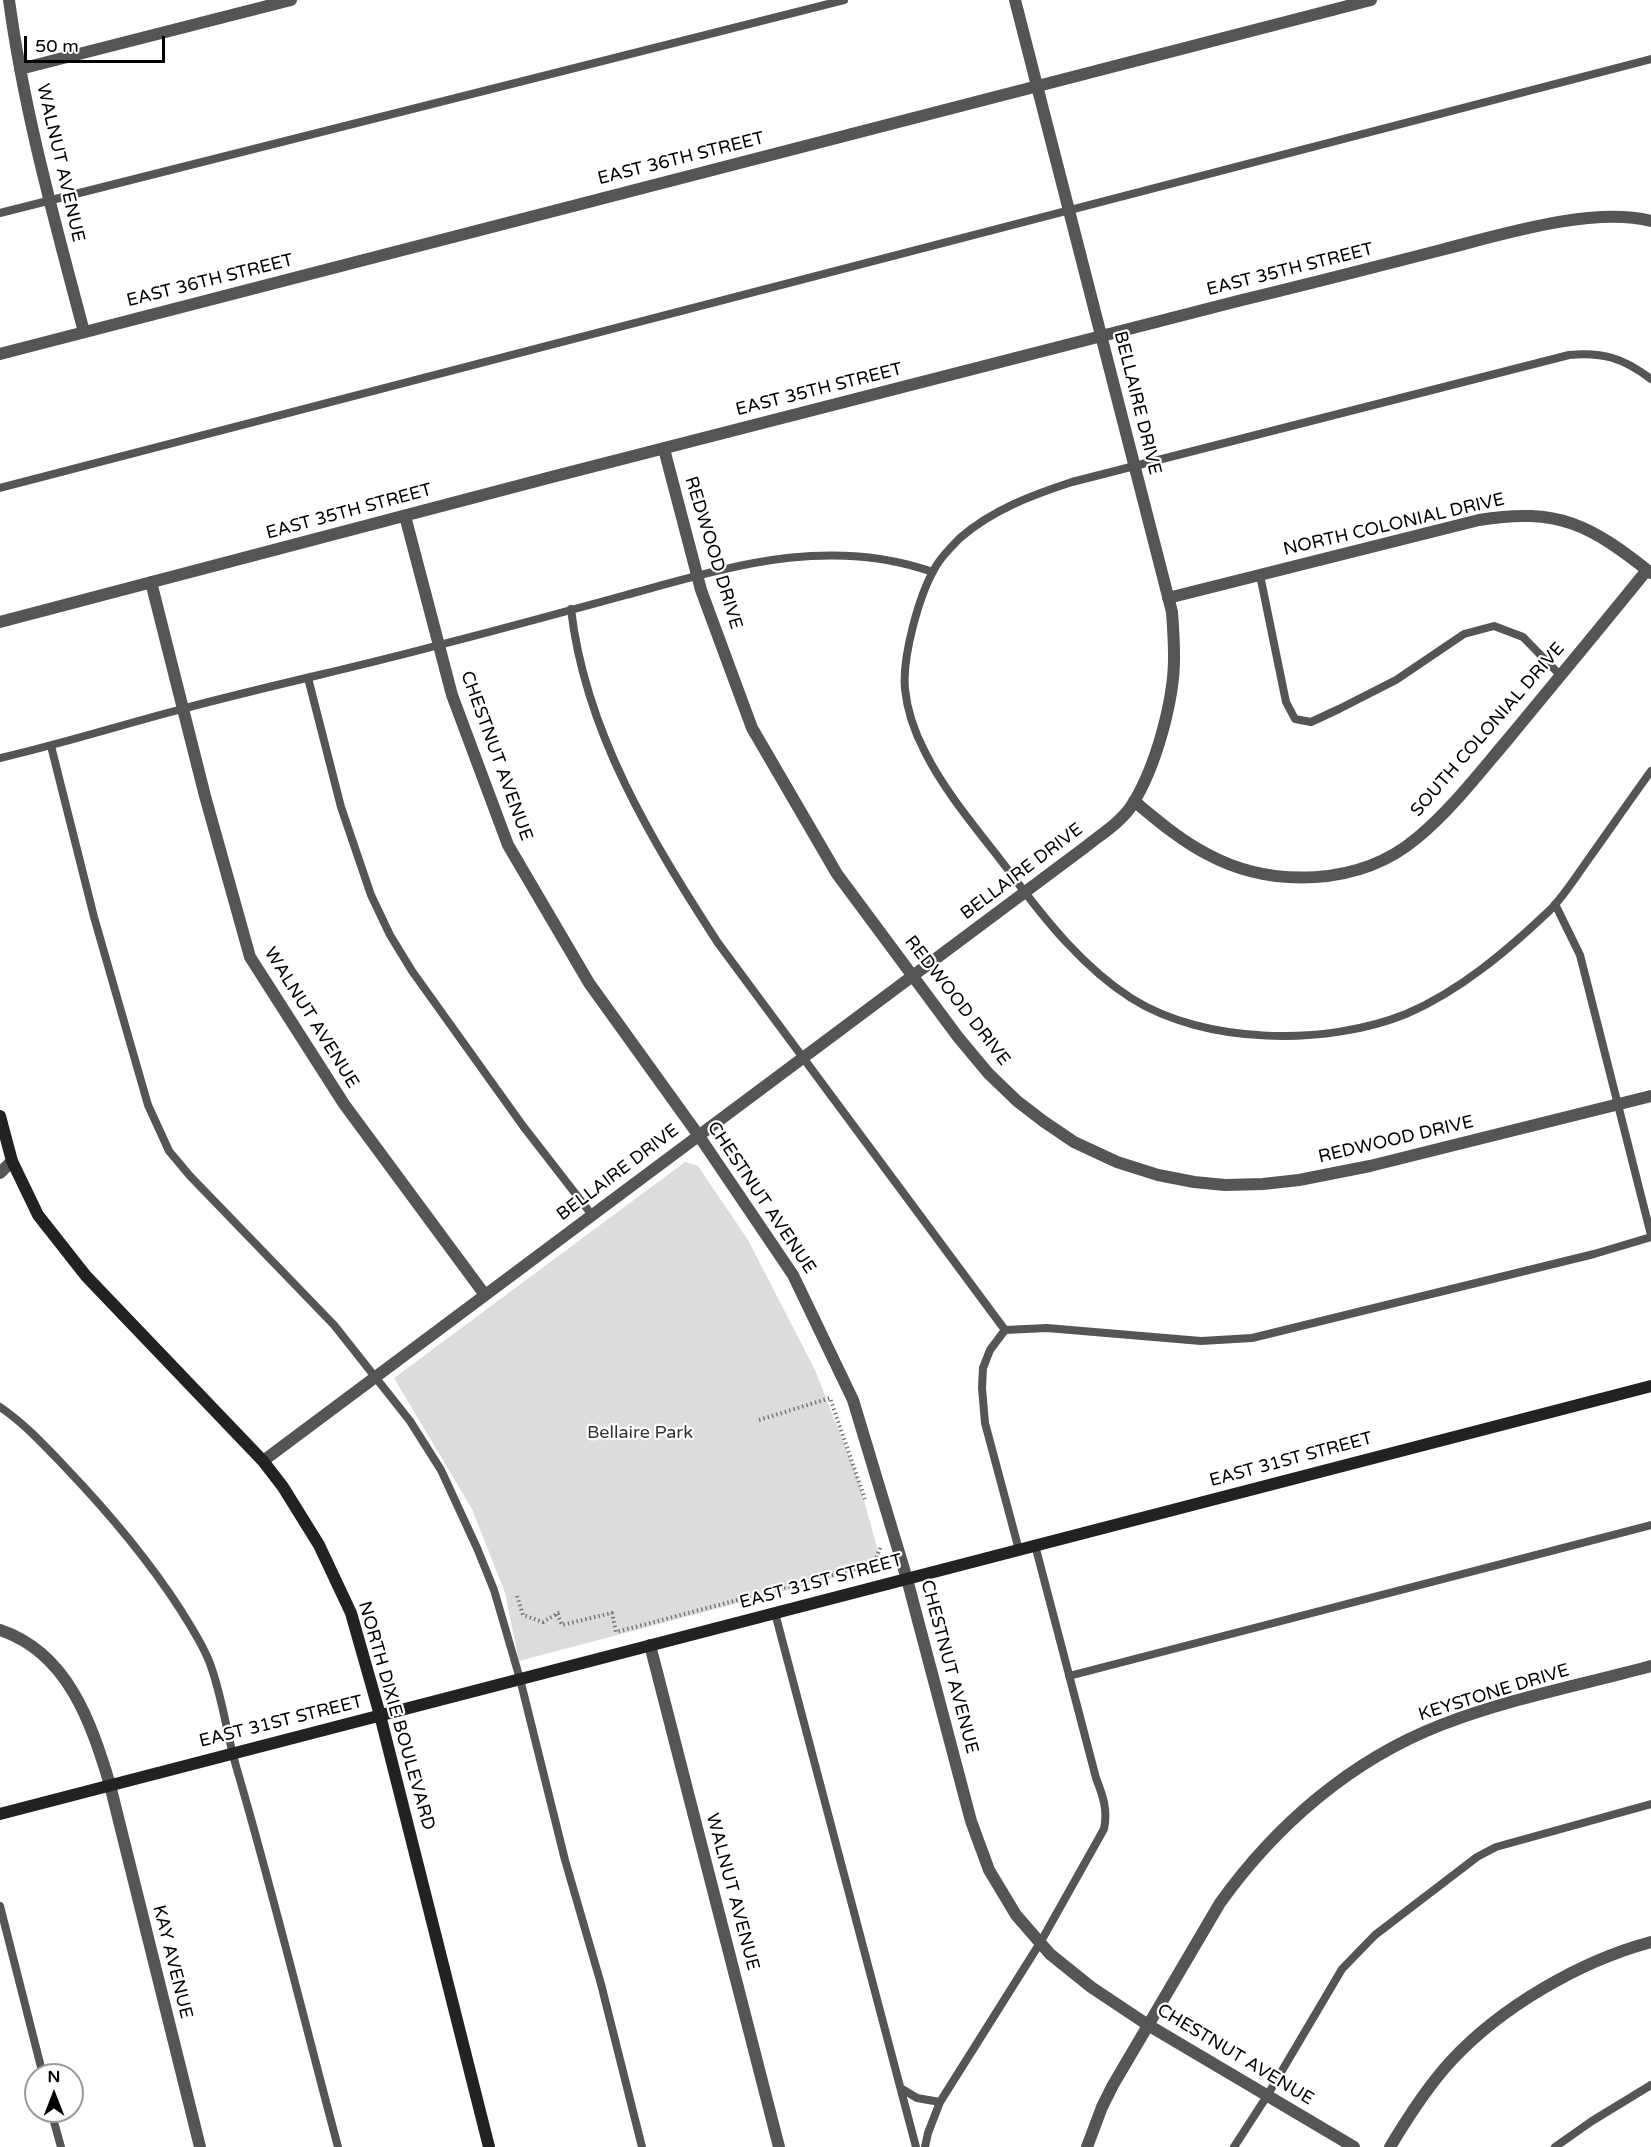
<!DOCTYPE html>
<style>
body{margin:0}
#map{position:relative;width:1651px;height:2147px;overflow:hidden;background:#fff;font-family:"Varela Round",sans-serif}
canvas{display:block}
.north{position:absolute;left:24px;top:2063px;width:60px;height:60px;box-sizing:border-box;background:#fff;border:2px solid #999;border-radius:50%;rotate:0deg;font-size:16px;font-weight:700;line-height:24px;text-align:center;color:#000}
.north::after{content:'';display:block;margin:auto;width:21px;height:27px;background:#000;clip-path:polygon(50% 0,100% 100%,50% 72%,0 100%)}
.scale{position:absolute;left:24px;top:36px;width:141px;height:27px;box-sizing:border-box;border:3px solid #000;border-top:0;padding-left:8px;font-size:18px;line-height:21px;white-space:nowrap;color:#000;-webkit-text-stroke:4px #fff;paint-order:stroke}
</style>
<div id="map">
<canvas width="1651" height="2147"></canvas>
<div class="north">N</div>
<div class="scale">50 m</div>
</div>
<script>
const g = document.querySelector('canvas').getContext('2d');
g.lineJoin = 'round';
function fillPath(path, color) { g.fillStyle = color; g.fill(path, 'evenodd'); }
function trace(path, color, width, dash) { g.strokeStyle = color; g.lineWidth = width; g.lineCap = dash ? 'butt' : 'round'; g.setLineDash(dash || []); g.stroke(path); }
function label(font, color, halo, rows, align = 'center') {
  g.font = font + ' "Varela Round",sans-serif'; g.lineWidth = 4.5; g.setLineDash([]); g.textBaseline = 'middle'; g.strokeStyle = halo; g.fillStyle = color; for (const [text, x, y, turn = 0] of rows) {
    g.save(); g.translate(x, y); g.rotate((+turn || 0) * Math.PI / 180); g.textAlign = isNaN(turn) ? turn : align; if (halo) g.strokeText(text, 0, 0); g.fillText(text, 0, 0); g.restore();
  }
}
fillPath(new Path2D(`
 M685,1162L698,1166L748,1240L815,1370L858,1479L882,1565L519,1661L505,1593L472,1509L394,1378Z`), '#dcdcdc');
trace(new Path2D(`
 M759,1420L830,1398L865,1499
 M517,1596L523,1615L543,1622L562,1611
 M557,1614L562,1625L612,1613L616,1632L870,1565L876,1559L881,1546`), '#777', 4, [1.5, 3]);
trace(new Path2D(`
 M0,213L844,0
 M1651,379C1623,358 1604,352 1569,355L1072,482C1032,495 992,510 960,538C952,546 940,558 935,568C919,595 902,657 905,689C907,709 915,733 925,752C947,796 983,836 1012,875C1045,920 1084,968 1131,998C1205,1045 1327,1046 1406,1014C1460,991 1508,950 1550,910C1565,895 1577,875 1590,857C1610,829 1630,800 1651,771
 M0,488L1651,59
 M1260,575L1286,702L1295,719L1311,722L1339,709L1396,680L1464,634L1494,626L1523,637L1561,676
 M571,609C585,732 652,841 718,943L1005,1330
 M308,678L341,807L371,895L390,935L412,971L523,1126L592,1215
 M51,746L94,917L148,1105L169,1151L190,1176L334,1325L410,1421L441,1470L477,1548L494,1590L520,1679L565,1860L601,1984L642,2147
 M0,758C61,744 121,725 182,709C267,686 354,668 439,645C502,629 564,612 626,595C729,567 828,535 933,572
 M1555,904L1580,955L1651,1235
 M0,1407C25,1424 45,1446 66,1468C108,1512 147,1558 180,1609C190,1625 202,1643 209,1661C222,1694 226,1731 236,1766C273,1892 304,2020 338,2147
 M1019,1550L985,1423L982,1388L983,1368L990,1350L1005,1330L1047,1328L1201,1341L1252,1338L1594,1254L1651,1237
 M775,1613L916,2147
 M1069,1676L1651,1525
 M0,1906L43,2075
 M902,2089L917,2098L940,2102
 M51,2111L61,2147
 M925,2147L928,2133L940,2102L1040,1943L1104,1829C1108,1810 1103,1796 1096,1778L1035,1545
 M1234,2147L1267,2096L1342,1969L1375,1935L1477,1857L1496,1847L1651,1804
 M1555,2147L1592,2121L1651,2085`), '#555', 8);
trace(new Path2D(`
 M9,0C24,112 55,222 84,332
 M20,69L291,0
 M0,354L1371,0
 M664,449L701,590L752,728L837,874L958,1037L988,1073L1017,1101L1043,1121L1074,1142L1117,1162L1158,1175L1194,1182L1225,1185L1263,1184L1299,1180L1370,1166L1651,1096
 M405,516L452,695L508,845L589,983L699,1136L793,1275L853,1400L907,1579L971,1821L989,1870L1016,1915L1050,1954L1091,1987L1148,2025L1354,2147
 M151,582L205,796L250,957L344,1104L485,1295
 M1168,598L1479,520C1559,507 1590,525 1651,573
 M0,622C413,512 828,405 1242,300C1309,284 1375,267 1441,250C1500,235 1592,206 1651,221
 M1134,801C1157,820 1180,840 1207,854C1272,889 1360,886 1417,838C1451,810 1480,772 1509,738C1555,682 1601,627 1647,570
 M0,1173L12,1161
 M263,1461L1088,845C1103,833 1122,821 1132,805C1156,767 1175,698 1174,654C1174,640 1173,626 1172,612L1015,0
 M0,1630C68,1653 91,1722 110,1785L200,2147
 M650,1645L779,2147
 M1087,2147L1102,2107L1113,2085L1220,1903C1276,1825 1351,1760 1441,1725C1508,1699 1581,1685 1651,1666
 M1390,2147C1408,2117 1427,2087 1451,2061C1501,2007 1580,1961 1651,1942`), '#555', 12);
trace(new Path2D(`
 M0,1116L12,1161L38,1215L86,1276L263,1461L283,1487L319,1545L351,1613L380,1715L489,2147
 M0,1814L1651,1386`), '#222', 12);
label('18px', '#000', '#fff', [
 ["EAST 36TH STREET",681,159,-14],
 ["WALNUT AVENUE",60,163,77],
 ["EAST 35TH STREET",1290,270,-14],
 ["EAST 36TH STREET",210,281,-14],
 ["EAST 35TH STREET",819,390,-14],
 ["BELLAIRE DRIVE",1137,403,76],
 ["EAST 35TH STREET",349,512,-15],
 ["NORTH COLONIAL DRIVE",1394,525,-13],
 ["REDWOOD DRIVE",713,553,73],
 ["SOUTH COLONIAL DRIVE",1488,730,-49],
 ["CHESTNUT AVENUE",496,756,70],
 ["BELLAIRE DRIVE",1022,872,-37],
 ["REDWOOD DRIVE",957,1001,52],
 ["WALNUT AVENUE",311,1018,58],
 ["REDWOOD DRIVE",1396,1140,-13],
 ["BELLAIRE DRIVE",618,1173,-37],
 ["CHESTNUT AVENUE",761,1198,56],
 ["EAST 31ST STREET",1291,1460,-15],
 ["EAST 31ST STREET",821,1582,-15],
 ["CHESTNUT AVENUE",949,1667,75],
 ["KEYSTONE DRIVE",1494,1693,-17],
 ["NORTH DIXIE BOULEVARD",396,1716,74],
 ["EAST 31ST STREET",281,1722,-14],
 ["WALNUT AVENUE",732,1892,75],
 ["KAY AVENUE",172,1962,76],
 ["CHESTNUT AVENUE",1235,2055,31]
]);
label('18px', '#333', '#fff', [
 ["Bellaire Park",640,1433]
]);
</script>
